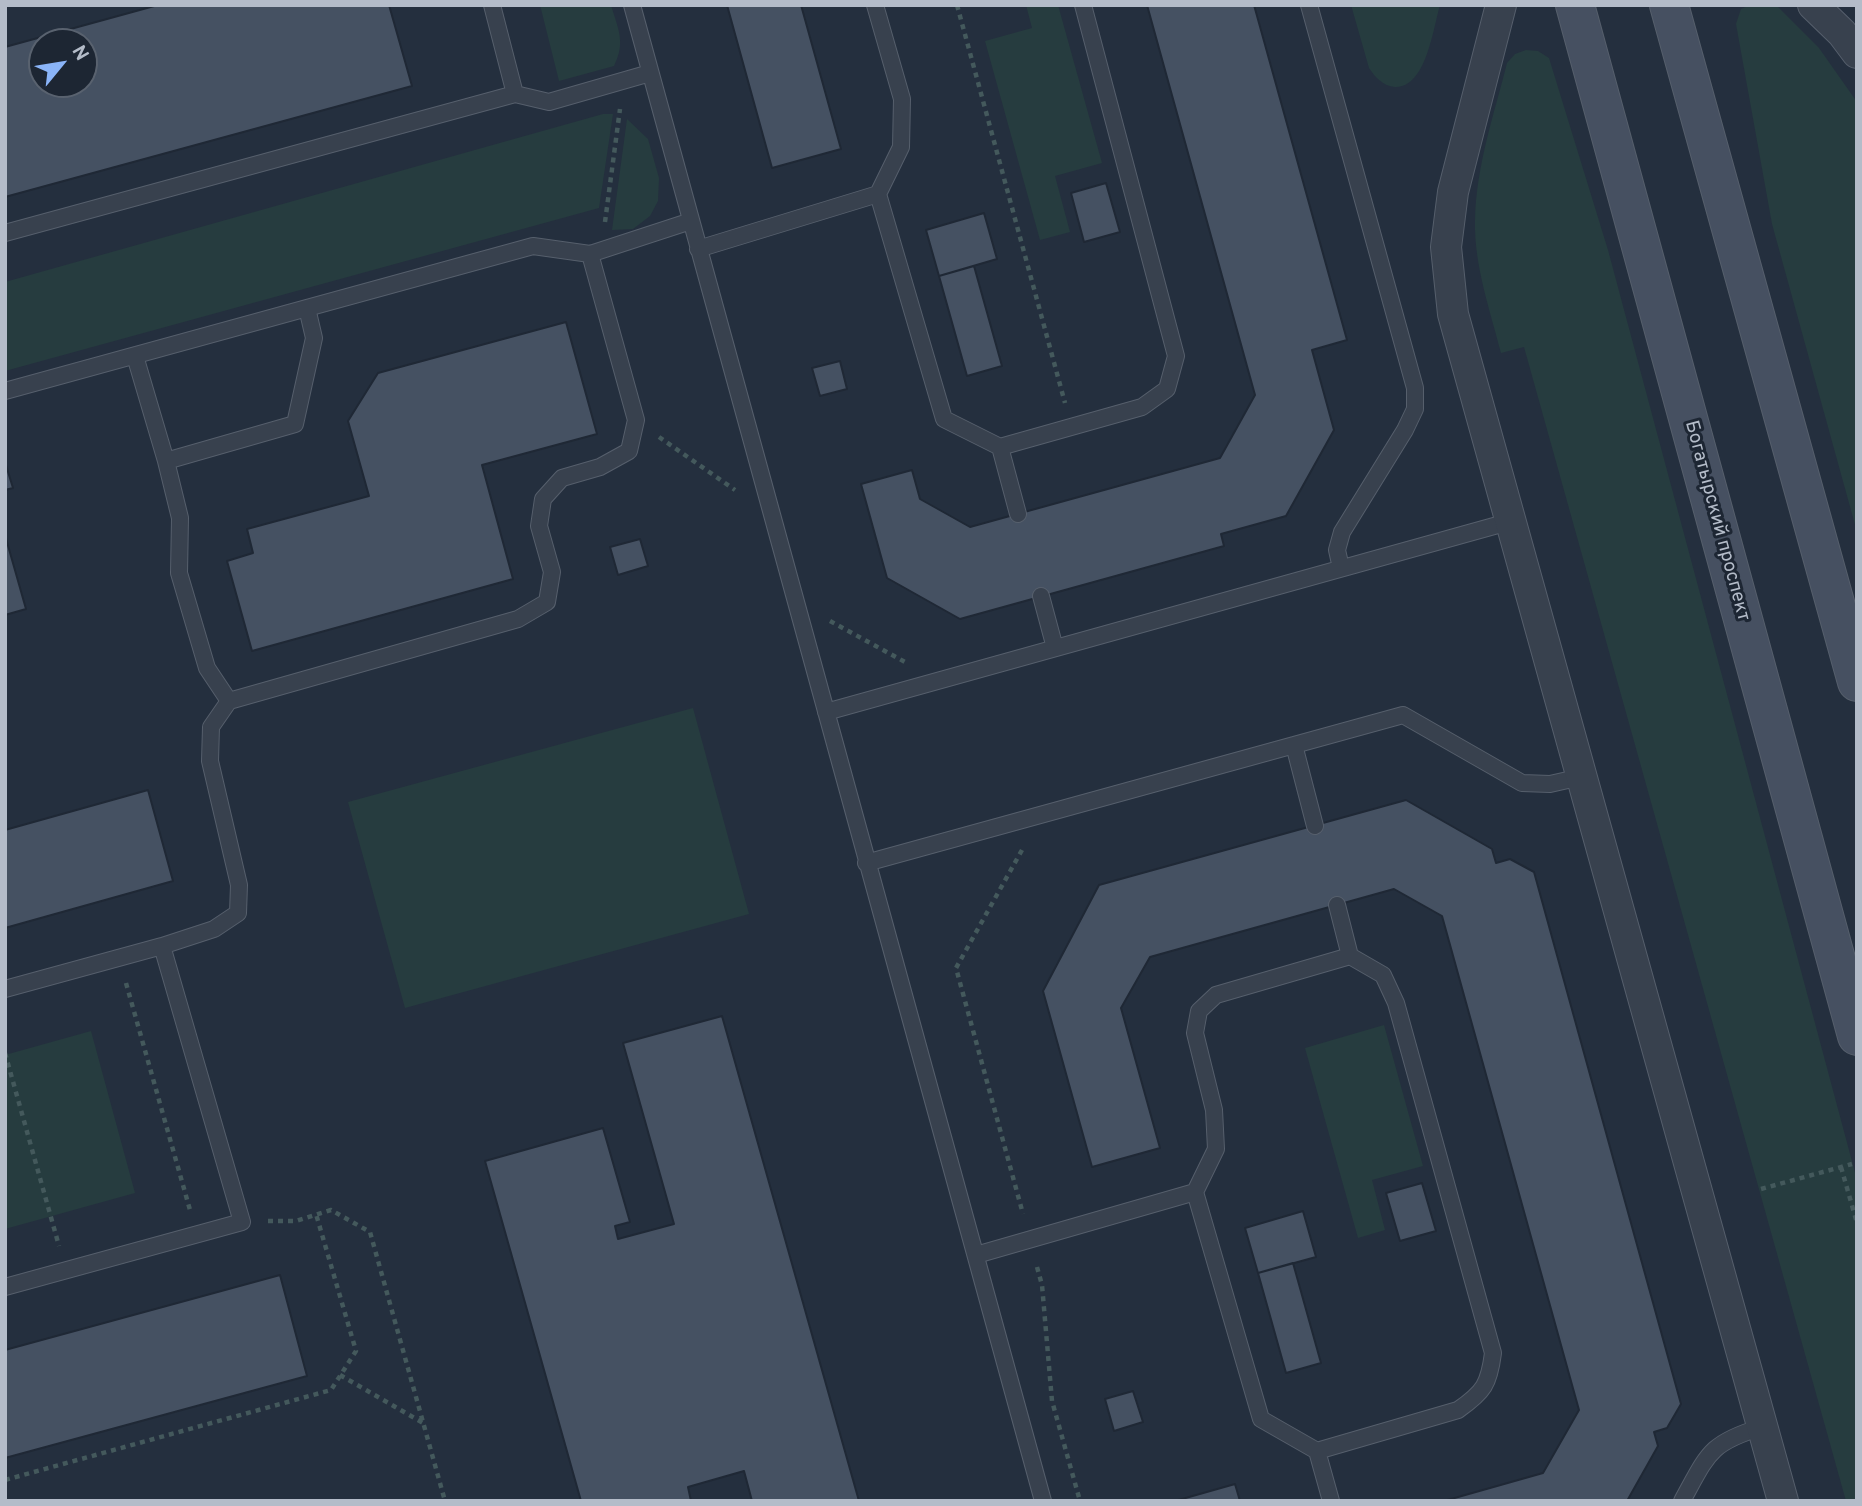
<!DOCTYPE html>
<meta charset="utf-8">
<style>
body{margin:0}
#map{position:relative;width:1862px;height:1506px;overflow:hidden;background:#242f3e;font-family:Overpass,sans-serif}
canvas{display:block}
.frame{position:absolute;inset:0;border:7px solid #b4bcc9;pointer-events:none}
.north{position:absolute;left:28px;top:28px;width:70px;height:70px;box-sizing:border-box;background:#1d2633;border:2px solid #59626f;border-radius:50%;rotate:60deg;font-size:19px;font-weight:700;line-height:28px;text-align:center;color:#b4bcc9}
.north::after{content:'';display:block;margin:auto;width:24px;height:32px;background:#8ab4f8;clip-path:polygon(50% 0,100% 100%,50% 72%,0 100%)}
</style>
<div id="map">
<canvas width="1862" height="1506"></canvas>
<div class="frame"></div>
<div class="north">N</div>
</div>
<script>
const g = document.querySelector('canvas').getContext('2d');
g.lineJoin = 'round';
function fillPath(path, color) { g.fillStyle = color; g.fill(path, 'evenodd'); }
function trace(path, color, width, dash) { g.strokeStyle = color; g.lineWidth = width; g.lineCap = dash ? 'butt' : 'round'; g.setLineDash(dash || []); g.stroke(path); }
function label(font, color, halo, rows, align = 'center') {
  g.font = font + ' Overpass,sans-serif'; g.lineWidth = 6; g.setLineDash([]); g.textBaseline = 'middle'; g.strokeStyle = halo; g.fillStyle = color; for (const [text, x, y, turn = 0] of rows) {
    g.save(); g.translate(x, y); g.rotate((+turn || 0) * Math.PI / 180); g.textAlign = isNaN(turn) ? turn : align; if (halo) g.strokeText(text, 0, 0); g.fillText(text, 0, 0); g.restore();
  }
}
fillPath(new Path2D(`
 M540,5H611C618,29 626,42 614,66L559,81Z
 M1026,5H1058L1102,163L1055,176L1070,232L1040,240L985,41L1032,28Z
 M1351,5H1440C1433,29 1426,88 1395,87C1383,86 1375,77 1369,68Z
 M1750,5H1776L1819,48L1857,102V532L1772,224L1736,24L1741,9Z
 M1526,50L1538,51L1549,58L1608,250L1857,1180V1501H1846L1524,347L1501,353C1490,310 1474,265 1475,221C1476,166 1494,115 1507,63L1515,54Z
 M603,114H613L599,208L5,371V282Z
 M627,119L648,139L659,178L658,201L650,216L633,229L612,230Z
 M693,708L749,914L405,1008L348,802Z
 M1384,1025L1423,1166L1372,1180L1385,1230L1358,1238L1305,1048Z
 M91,1031L135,1193L5,1229V1055Z`), '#263c3f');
const building = new Path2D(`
 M158,5H389L412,86L5,197V47ZM42,42H84V84H42Z
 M727,5H801L841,149L772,168Z
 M1147,5H1254L1347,340L1312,350L1334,430L1286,516L1221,534L1224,546L960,619L887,578L861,484L912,470L920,499L970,527L1220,458L1255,395Z
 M1106,183L1120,232L1084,242L1071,193Z
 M984,213L997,259L939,276L926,230Z
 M974,266L1002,366L967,376L939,276Z
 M566,322L597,434L482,465L513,579L252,651L227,561L253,553L247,529L369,496L348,421L378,373Z
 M840,361L847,389L820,396L812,368Z
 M5,462L13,488L5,490Z
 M5,535L26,609L5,615Z
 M640,539L648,566L618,575L610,547Z
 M148,790L173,881L5,928V830Z
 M1406,800L1492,849L1496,863L1510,859L1534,872L1681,1404L1667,1428L1654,1432L1658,1446L1627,1501H1444L1543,1473L1579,1410L1442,916L1394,889L1150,957L1121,1008L1160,1148L1092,1167L1043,991L1099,885Z
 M722,1016L859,1501H752L744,1471L688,1487L691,1501H581L485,1161L603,1128L630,1222L615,1226L618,1239L674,1224L623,1043Z
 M1422,1183L1436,1231L1400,1241L1386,1193Z
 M1303,1211L1316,1257L1258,1273L1245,1228Z
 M1293,1263L1321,1363L1286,1373L1258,1273Z
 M280,1275L307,1376L5,1458V1350Z
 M1133,1391L1143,1422L1114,1431L1105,1399Z
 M1235,1484L1240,1501H1175Z`);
fillPath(building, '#455162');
trace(building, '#1f2835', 2);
const service = new Path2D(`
 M492,5L515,94
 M632,5L1043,1501
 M875,5L902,99L901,147L878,194L944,419L1000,447L1142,407L1167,389L1176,356L1083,5
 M1309,5L1415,388V409L1405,430L1342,532L1337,550L1341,568
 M5,233L515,94L549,102L650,73
 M698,249L878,194
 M135,356L166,461
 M5,391L307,308
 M1000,447L1018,514
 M1041,596L1055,648
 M229,701L207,668L179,573L180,518L166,461L295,424L314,338L307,308L533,246L590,254L691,221
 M826,712L1512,521
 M1294,745L1315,826
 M866,863L1403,715L1522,783L1550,784L1581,777
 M1337,905L1350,956
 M1350,956L1383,975L1396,1003L1493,1353C1489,1384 1484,1392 1458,1410L1317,1451L1261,1419L1195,1192L1216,1149L1214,1110L1195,1033L1199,1011L1216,995Z
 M5,989L162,946L214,929L238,913L239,885L210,761L211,727L229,701L518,619L547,602L552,572L539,526L543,499L562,478L600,467L629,451L636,420L590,254
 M976,1255L1195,1192
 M5,1287L242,1222L162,946
 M1317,1451L1331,1501
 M1682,1501C1708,1454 1709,1443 1762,1427`);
const minor = new Path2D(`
 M1501,5L1453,192L1446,247L1453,314L1783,1501
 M1813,5L1842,33L1857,53`);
const secondary = new Path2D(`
 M1575,5L1857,1036
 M1669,5L1857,682`);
trace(service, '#565f6c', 18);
trace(minor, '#565f6c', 32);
trace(secondary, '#565f6c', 40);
trace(new Path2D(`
 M957,5L1065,403
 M605,222L620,109
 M659,437L735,490
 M830,621L905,662
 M1022,850L956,968L1023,1214
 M126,983L190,1210
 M5,1053L59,1246
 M1841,1167L1857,1223
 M1761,1189L1852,1164
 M268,1221H296L331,1210L370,1232L445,1501
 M1037,1267L1042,1285L1052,1401L1080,1501
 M340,1375L423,1423
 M5,1480L331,1390L356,1351L316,1214`), '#44595c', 4.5, [5, 5]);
trace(service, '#38414e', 16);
trace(minor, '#38414e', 30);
trace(secondary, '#465061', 38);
label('19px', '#b4bcc9', '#1d2633', [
 ["Богатырский проспект",1716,521,75]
]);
</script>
